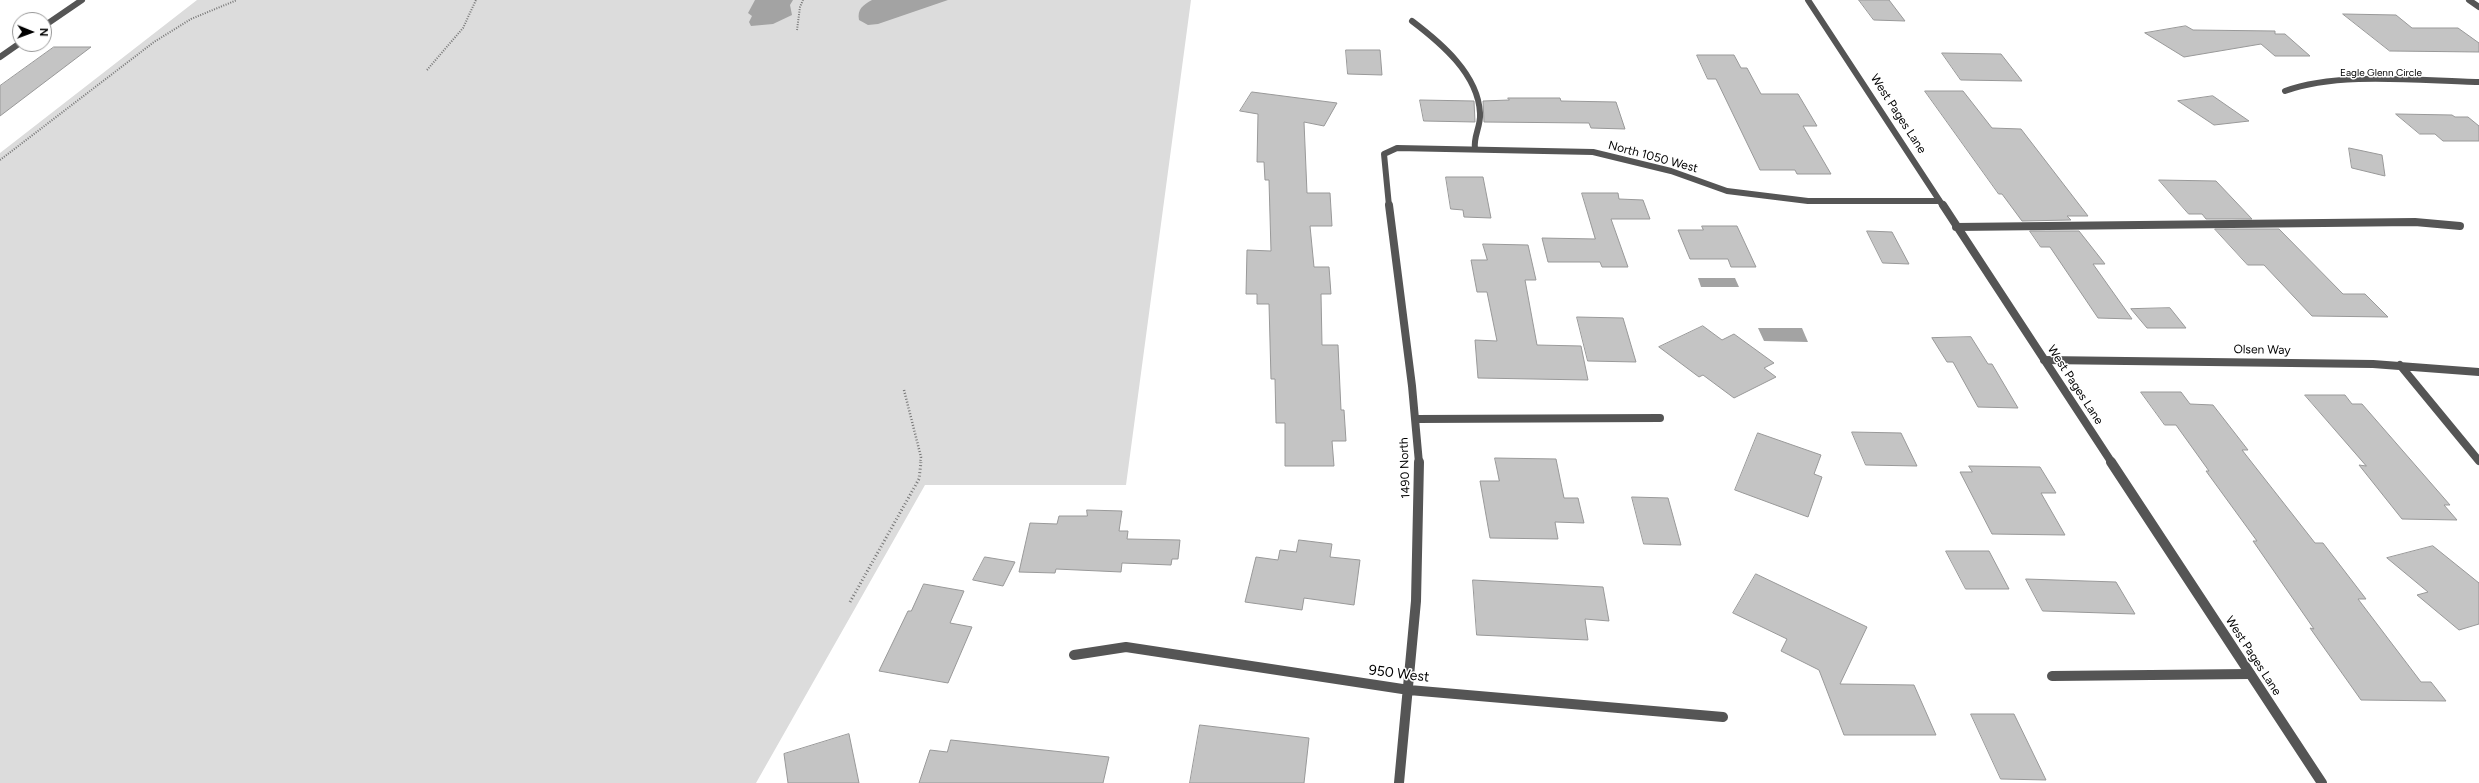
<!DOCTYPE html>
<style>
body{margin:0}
#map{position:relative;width:2479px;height:783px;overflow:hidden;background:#fff;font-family:Figtree,sans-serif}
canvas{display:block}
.north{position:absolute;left:12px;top:12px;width:40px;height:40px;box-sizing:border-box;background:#fff;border:1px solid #999;border-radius:50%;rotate:91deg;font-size:11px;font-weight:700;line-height:16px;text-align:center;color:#000}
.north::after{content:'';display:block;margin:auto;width:14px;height:18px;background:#000;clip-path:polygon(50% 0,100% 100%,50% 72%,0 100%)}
</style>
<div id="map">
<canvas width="2479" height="783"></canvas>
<div class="north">N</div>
</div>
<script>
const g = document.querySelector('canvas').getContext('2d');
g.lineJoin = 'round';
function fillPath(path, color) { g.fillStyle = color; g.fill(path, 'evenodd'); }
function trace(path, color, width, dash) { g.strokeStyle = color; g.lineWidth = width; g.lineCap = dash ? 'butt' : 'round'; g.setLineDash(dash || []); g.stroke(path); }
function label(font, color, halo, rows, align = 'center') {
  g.font = font + ' Figtree,sans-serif'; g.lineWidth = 3; g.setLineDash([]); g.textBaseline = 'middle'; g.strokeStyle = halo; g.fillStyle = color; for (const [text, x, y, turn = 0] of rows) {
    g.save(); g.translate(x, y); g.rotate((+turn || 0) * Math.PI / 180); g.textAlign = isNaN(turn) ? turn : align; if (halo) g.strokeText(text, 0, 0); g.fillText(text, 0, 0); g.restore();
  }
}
fillPath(new Path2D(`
 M197,0H1191L1126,485H925L756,783H0V153Z`), '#dcdcdc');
fillPath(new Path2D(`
 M755,0H793L790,5L792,15L773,24L751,26L749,22L752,16L748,13Z
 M872,0H948L878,24L868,25L859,20C857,9 863,5 872,0Z
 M1698,278H1735L1739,287H1701Z
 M1758,328H1802L1808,342L1764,341Z`), '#a3a3a3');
const building = new Path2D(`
 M1859,0H1889L1905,21L1874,20Z
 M2343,14L2396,15L2412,28H2458L2479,43V52L2390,51Z
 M2186,26L2193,30L2275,31V34H2285L2310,56H2275L2261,44L2184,57L2145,33Z
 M54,47H91L0,116V86Z
 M1346,50H1380L1382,75L1348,74Z
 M1942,53L2001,54L2022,81L1961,80Z
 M1697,55H1734L1741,68H1747L1761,94H1798L1817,126H1803L1831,174H1797L1795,170H1760L1716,79H1708Z
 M1925,91H1963L1992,128L2021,129L2088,216H2067L2071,220L2022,221L2002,194H1999Z
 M1252,92L1337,103L1324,126L1304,122L1307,193H1330L1332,226H1310L1314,267H1329L1331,294H1321L1322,345H1338L1341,410H1344L1346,441H1332L1334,466H1285V423H1276L1275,379H1271L1269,304H1257V294H1246L1247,250L1271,251L1269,180H1265L1264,162H1257L1258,114L1240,111Z
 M2213,96L2249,121L2214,125L2178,101Z
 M1508,98H1560L1561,101L1616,102L1625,129L1591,128L1589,123L1484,122L1483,101L1509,100Z
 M1420,100L1474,101L1475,122L1424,121Z
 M2396,114L2452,115L2455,117H2468L2479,126V141H2443L2435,134H2420Z
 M2349,148L2382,155L2385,176L2352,168Z
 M1446,177H1483L1491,218L1464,217L1463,210L1451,209Z
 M2159,180L2216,181L2252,219H2206L2202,214H2189Z
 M1582,193H1618L1619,199L1643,200L1650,219H1611L1628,267H1602L1600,262H1548L1542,238L1595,239Z
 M1702,226H1737L1756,267H1731L1728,259H1690L1678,230H1703Z
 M2215,229H2279L2343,294H2365L2388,317L2312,316L2264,265H2248Z
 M1867,231L1892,232L1909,264L1883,263Z
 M2030,231H2079L2105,264H2093L2132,319L2098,318L2050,247H2041Z
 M1483,244L1528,245L1536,280H1525L1537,345L1581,346L1588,380L1478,378L1475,340L1497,341L1487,292H1477L1471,260H1487Z
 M2170,308L2186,328H2147L2131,309Z
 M1577,317L1623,318L1636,362L1588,361Z
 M1703,326L1722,340L1734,334L1774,363L1764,368L1776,377L1734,398L1703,375L1699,377L1659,347Z
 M1971,337L1988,364H1992L2018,408L1978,407L1953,362H1947L1932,338Z
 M2141,392H2181L2190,404L2213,405L2248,450H2242L2315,543H2323L2366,599H2358L2421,682H2431L2446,701L2361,700L2310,628L2314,629L2253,541H2257L2206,471H2209L2176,425H2165Z
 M2305,395H2345L2352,404H2362L2450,505H2444L2457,520L2402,519L2359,465L2366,466Z
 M1852,432L1901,433L1917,466L1866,465Z
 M1758,433L1821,455L1814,474L1822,477L1808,517L1735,490Z
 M1495,458L1556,459L1564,498H1578L1584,523L1555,522L1558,539L1490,538L1480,481H1499Z
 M1969,466L2040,467L2056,493H2041L2065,535L1992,534L1960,472H1972Z
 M1632,497L1668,498L1681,545L1644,544Z
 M1087,510L1122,511L1119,531H1128L1127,539L1180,540L1178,559H1172L1171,565L1122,563L1121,572L1056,569L1055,573L1019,572L1030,523L1057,524L1059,516H1087Z
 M1299,540L1332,544L1330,557L1360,560L1354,605L1304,598L1302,610L1245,602L1256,557L1278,560L1280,550L1296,552Z
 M2433,546L2479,583V624L2459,630L2417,595L2428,592L2387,558Z
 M1946,551H1989L2009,589H1966Z
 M985,557L1015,562L1003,586L973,580Z
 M1756,574L1867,627L1840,684L1914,685L1936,735H1844L1819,670L1781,651L1787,639L1733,613Z
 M2026,579L2116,582L2135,614L2043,611Z
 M1473,580L1603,587L1609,621L1585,619L1588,640L1477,635Z
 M924,584L964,591L950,623L972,627L948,683L879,671L908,611H911Z
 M1971,714H2014L2046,780L2001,779Z
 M1200,725L1309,738L1304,783H1190Z
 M849,734L859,783H788L784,754Z
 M951,740L1109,757L1103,783H919L930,750L947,752Z`);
fillPath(building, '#c4c4c4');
trace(building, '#999', 1);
trace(new Path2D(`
 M797,30L800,7L803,0
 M427,70L463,28L476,0
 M0,160L154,42L191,19L237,0`), '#777', 2, [1, 1.5]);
trace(new Path2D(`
 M904,390L921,457L920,463`), '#777', 2.5, [1, 2]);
trace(new Path2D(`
 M850,602L919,479L921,462`), '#777', 3, [1, 2.5]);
trace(new Path2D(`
 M1412,21C1441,43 1478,74 1480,113C1481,127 1473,136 1475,149`), '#555', 6);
trace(new Path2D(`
 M1956,227L2415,222L2460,226`), '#555', 8);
trace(new Path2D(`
 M2052,676L2250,674`), '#555', 10);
trace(new Path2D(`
 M2469,0L2479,7
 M44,26L82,0
 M0,57L20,43
 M2285,91C2339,71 2421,81 2479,82
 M1389,206L1384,154L1397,148L1593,152L1671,171L1727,191L1808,201H1939`), '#555', 6);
trace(new Path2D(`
 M1389,205L1412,386L1419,463
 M2044,360L2373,364L2479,372
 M2400,365L2479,461
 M1416,419L1660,418`), '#555', 8);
trace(new Path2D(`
 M1074,655L1126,647L1409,690L1723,717
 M1399,783L1416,601L1419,462`), '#555', 10);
trace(new Path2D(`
 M1808,0L1943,206`), '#555', 6);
trace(new Path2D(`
 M1943,205L2112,463`), '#555', 8);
trace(new Path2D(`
 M2111,462L2322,783`), '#555', 10);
label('10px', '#000', '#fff', [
 ["Eagle Glenn Circle",2381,73]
]);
label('12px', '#000', '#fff', [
 ["West Pages Lane",1898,114,57],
 ["North 1050 West",1653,157,15],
 ["Olsen Way",2262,350,1],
 ["West Pages Lane",2075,385,57],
 ["1490 North",1405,468,-92],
 ["West Pages Lane",2253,656,57]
]);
label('14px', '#000', '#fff', [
 ["950 West",1399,674,7]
]);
</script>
